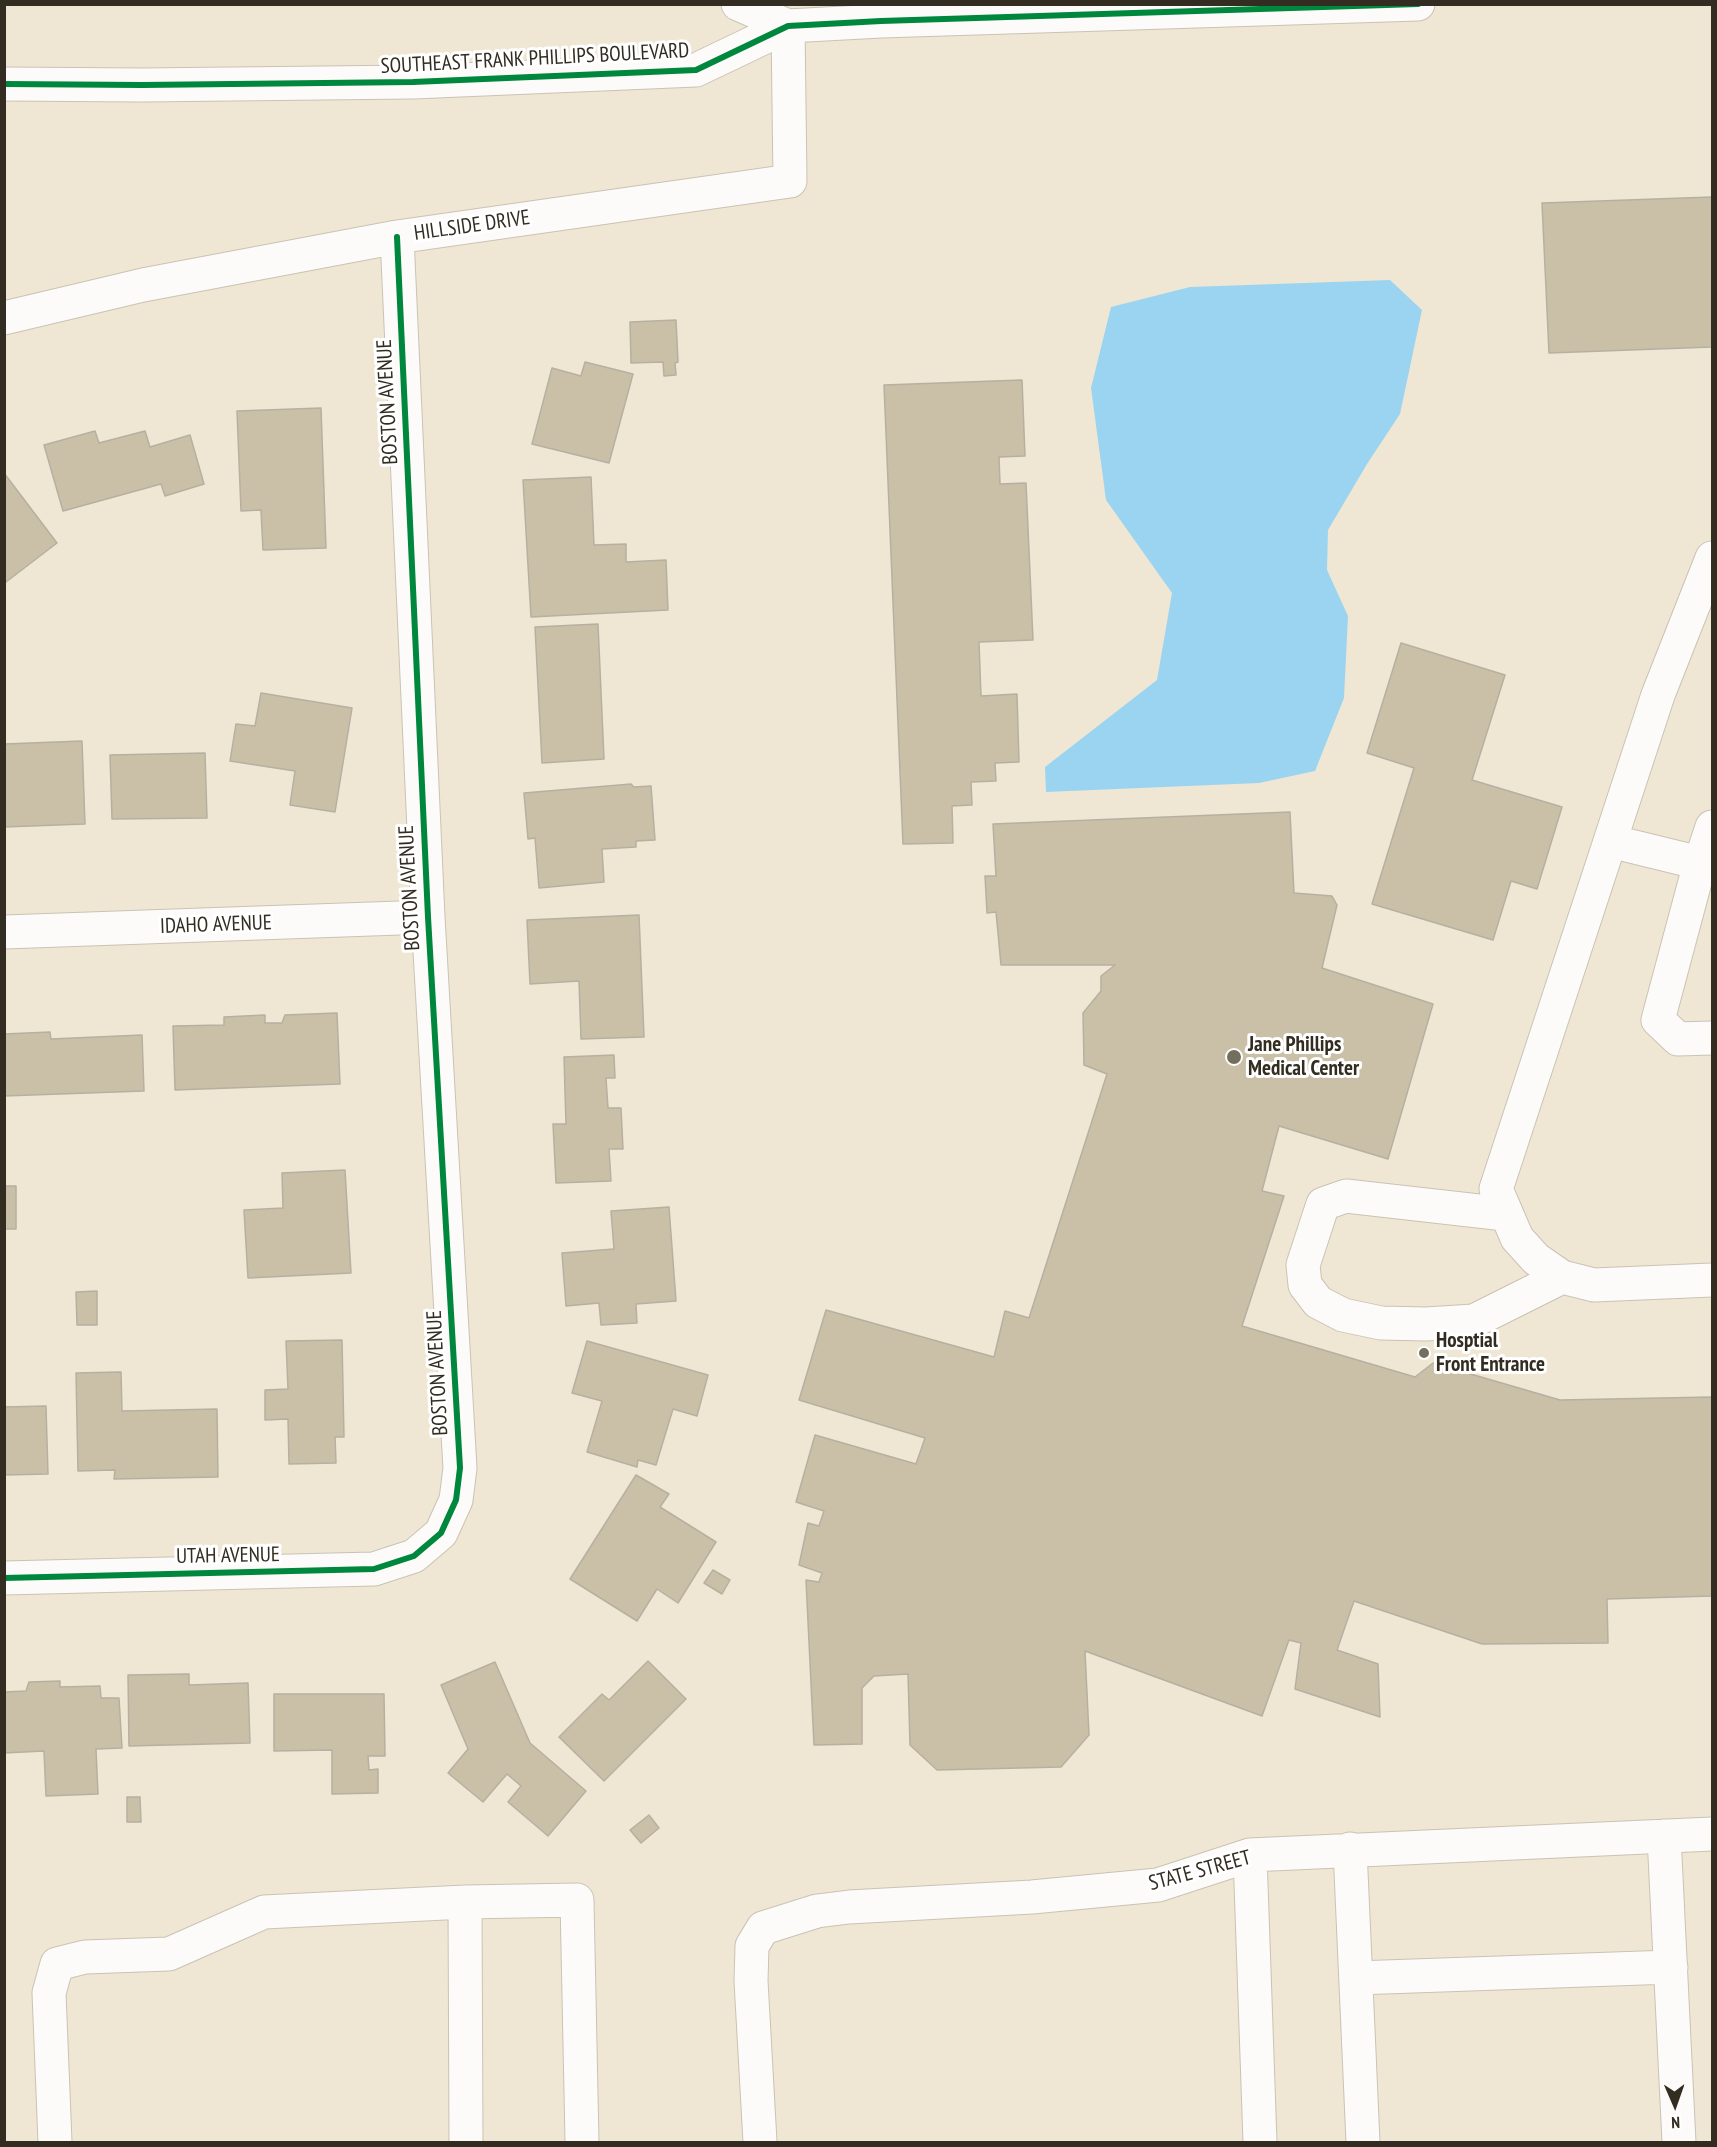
<!DOCTYPE html>
<style>
body{margin:0}
#map{position:relative;width:1717px;height:2147px;overflow:hidden;background:#efe7d4;font-family:"PT Sans Narrow",sans-serif}
canvas{display:block}
.frame{position:absolute;inset:0;border:6px solid #322d20;pointer-events:none}
.north{position:absolute;left:1645px;top:2075px;width:60px;height:60px;-webkit-text-stroke:4px #fff;paint-order:stroke;rotate:178deg;font-size:16px;font-weight:700;line-height:24px;text-align:center;color:#322d20}
.north::after{content:'';display:block;margin:auto;width:21px;height:27px;background:#322d20;clip-path:polygon(50% 0,100% 100%,50% 72%,0 100%)}
</style>
<div id="map">
<canvas width="1717" height="2147"></canvas>
<div class="frame"></div>
<div class="north">N</div>
</div>
<script>
const g = document.querySelector('canvas').getContext('2d');
g.lineJoin = 'round';
function fillPath(path, color) { g.fillStyle = color; g.fill(path, 'evenodd'); }
function trace(path, color, width, dash) { g.strokeStyle = color; g.lineWidth = width; g.lineCap = dash ? 'butt' : 'round'; g.setLineDash(dash || []); g.stroke(path); }
function label(font, color, halo, rows, align = 'center') {
  g.font = font + ' "PT Sans Narrow",sans-serif'; g.lineWidth = 6; g.setLineDash([]); g.textBaseline = 'middle'; g.strokeStyle = halo; g.fillStyle = color; for (const [text, x, y, turn = 0] of rows) {
    g.save(); g.translate(x, y); g.rotate((+turn || 0) * Math.PI / 180); g.textAlign = isNaN(turn) ? turn : align; if (halo) g.strokeText(text, 0, 0); g.fillText(text, 0, 0); g.restore();
  }
}
fillPath(new Path2D(`
 M1390,280L1422,310L1400,414L1367,464L1328,530L1327,570L1348,616L1344,698L1315,771L1259,783L1046,792L1045,767L1157,680L1172,593L1106,500L1091,388L1111,307L1190,287Z`), '#9bd4f0');
const building = new Path2D(`
 M1712,197V347L1549,353L1542,203Z
 M676,320L678,362L675,363L676,375L664,376L663,362L631,363L630,322Z
 M585,362L633,374L609,463L532,444L552,368L581,376Z
 M1022,380L1025,456L999,457L1000,484L1026,483L1033,640L979,642L981,696L1017,694L1019,762L995,763L996,781L971,782L972,805L952,806L953,843L903,844L884,385Z
 M321,408L326,548L263,550L261,510L241,511L237,411Z
 M95,431L99,443L145,431L150,447L190,435L204,484L165,496L161,484L63,511L44,445Z
 M4,473L57,543L6,582L4,580Z
 M591,477L594,545L626,544V562L666,560L668,610L531,617L523,480Z
 M598,624L604,759L542,763L535,627Z
 M1401,643L1505,675L1472,780L1562,807L1537,889L1511,881L1493,940L1372,904L1414,768L1367,753Z
 M261,693L352,708L335,812L290,805L295,771L230,761L236,724L255,726Z
 M82,741L85,824L4,827V744Z
 M205,753L207,818L112,819L110,755Z
 M631,784L634,787L651,786L655,840L636,841V847L602,849L604,882L539,888L535,838L528,839L524,793Z
 M1290,812L1294,893L1332,896L1337,905L1322,968L1433,1004L1388,1159L1279,1126L1262,1191L1284,1196L1242,1326L1415,1377L1433,1363L1560,1400L1712,1397V1596L1607,1599L1608,1643L1482,1644L1354,1601L1337,1650L1378,1664L1380,1717L1295,1689L1301,1643L1289,1640L1262,1716L1085,1651L1089,1735L1061,1767L937,1770L910,1745L908,1674L874,1676L862,1688V1744L814,1745L806,1580L819,1582L822,1573L799,1565L808,1523L819,1526L824,1511L796,1502L815,1435L916,1464L925,1438L799,1400L826,1310L994,1357L1005,1311L1029,1318L1107,1074L1084,1065L1083,1013L1101,991V976L1115,965H1001L996,912L987,913L985,876H996L993,824Z
 M639,915L644,1037L581,1039L579,981L530,984L527,920Z
 M337,1013L340,1084L175,1090L173,1026L224,1025V1017L265,1015V1023H282L285,1015Z
 M50,1032L51,1039L142,1035L144,1091L4,1096V1034Z
 M614,1055L615,1078H606L608,1108H621L623,1149H609L611,1181L556,1183L553,1124H566L564,1057Z
 M345,1170L351,1273L248,1278L244,1210L283,1208L282,1173Z
 M4,1186H16V1229H4Z
 M669,1207L676,1301L636,1304L637,1323L601,1325L599,1303L566,1306L562,1253L614,1249L611,1211Z
 M97,1291V1325H77L76,1292Z
 M342,1340L344,1437H335L336,1463L289,1464L288,1419L265,1420V1390L288,1389L286,1341Z
 M587,1341L708,1375L697,1416L673,1409L656,1465L638,1460L637,1467L587,1452L602,1401L572,1393Z
 M121,1372L122,1411L217,1409L218,1477L114,1479L115,1470L78,1471L76,1373Z
 M46,1406L48,1474L4,1475V1407Z
 M636,1475L669,1494L660,1507L716,1542L678,1603L657,1589L637,1621L570,1579Z
 M713,1570L730,1580L722,1594L704,1583Z
 M648,1661L686,1699L604,1781L559,1737L602,1694L609,1700Z
 M495,1662L530,1743L586,1791L548,1836L508,1802L521,1786L507,1774L483,1802L448,1773L468,1749L441,1685Z
 M189,1674V1685L248,1683L250,1743L129,1746L128,1675Z
 M60,1681V1687L100,1686L101,1698H119L122,1748L96,1749L98,1794L46,1796L44,1751L4,1753V1692L26,1691L29,1682Z
 M274,1694H384L385,1756H368L369,1770L378,1769V1793L332,1794V1750L274,1751Z
 M127,1797H140L141,1822H127Z
 M649,1815L659,1828L641,1843L630,1830Z`);
fillPath(building, '#cac0a7');
trace(building, '#b6b0a1', 1.5);
const minor = new Path2D(`
 M738,4L788,26
 M4,84L142,85L413,82L696,70L788,26L881,21L1418,4
 M4,318L143,285L397,237L790,181L788,26
 M1712,558L1658,695L1496,1189L1517,1238L1536,1259L1562,1277L1594,1285L1712,1280
 M1610,841L1700,863L1712,827
 M1700,863L1658,1020L1678,1039L1712,1038
 M4,932L428,917
 M1505,1214L1346,1196L1323,1204L1303,1265L1305,1285L1318,1302L1343,1315L1381,1323L1426,1324L1474,1321L1562,1277
 M4,1578L374,1569L414,1556L441,1533L456,1500L460,1468L428,917L397,237
 M1664,1836L1679,2142
 M1350,1849L1363,2142
 M1250,1855L1260,2142
 M465,1902L466,2142
 M1356,1978L1671,1967
 M55,2142L49,1993L57,1964L85,1957L169,1954L264,1912L465,1902L577,1900L582,2142
 M760,2142L751,1981L752,1946L763,1928L817,1911L849,1907L1032,1897L1158,1885L1250,1855L1712,1834`);
trace(minor, '#c9c3b4', 35);
trace(minor, '#fdfbf9', 33);
trace(new Path2D(`
 M4,84L142,85L413,82L696,70L788,26L881,21L1418,4
 M4,1578L374,1569L414,1556L441,1533L456,1500L460,1468L428,917L397,237`), '#00873e', 6);
for (const [x, y, r, color] of [
 [1234,1057,8,"#746e5f"],
 [1424,1353,6,"#746e5f"]
]) { const dot = new Path2D(); dot.arc(x, y, r, 0, 2 * Math.PI); g.fillStyle = color; g.fill(dot); trace(dot, '#fff', 2); }
label('21px', '#322d20', '#fff', [
 ["SOUTHEAST FRANK PHILLIPS BOULEVARD",535,59,-3],
 ["HILLSIDE DRIVE",472,226,-8],
 ["BOSTON AVENUE",388,402,-93],
 ["BOSTON AVENUE",410,888,-93],
 ["IDAHO AVENUE",216,925,-2],
 ["BOSTON AVENUE",438,1373,-93],
 ["UTAH AVENUE",228,1556,-1],
 ["STATE STREET",1200,1871,-15]
]);
label('bold 21px', '#322d20', '#fff', [
 ["Jane Phillips",1248,1045],
 ["Medical Center",1248,1069],
 ["Hosptial",1436,1341],
 ["Front Entrance",1436,1365]
], 'left');
</script>
